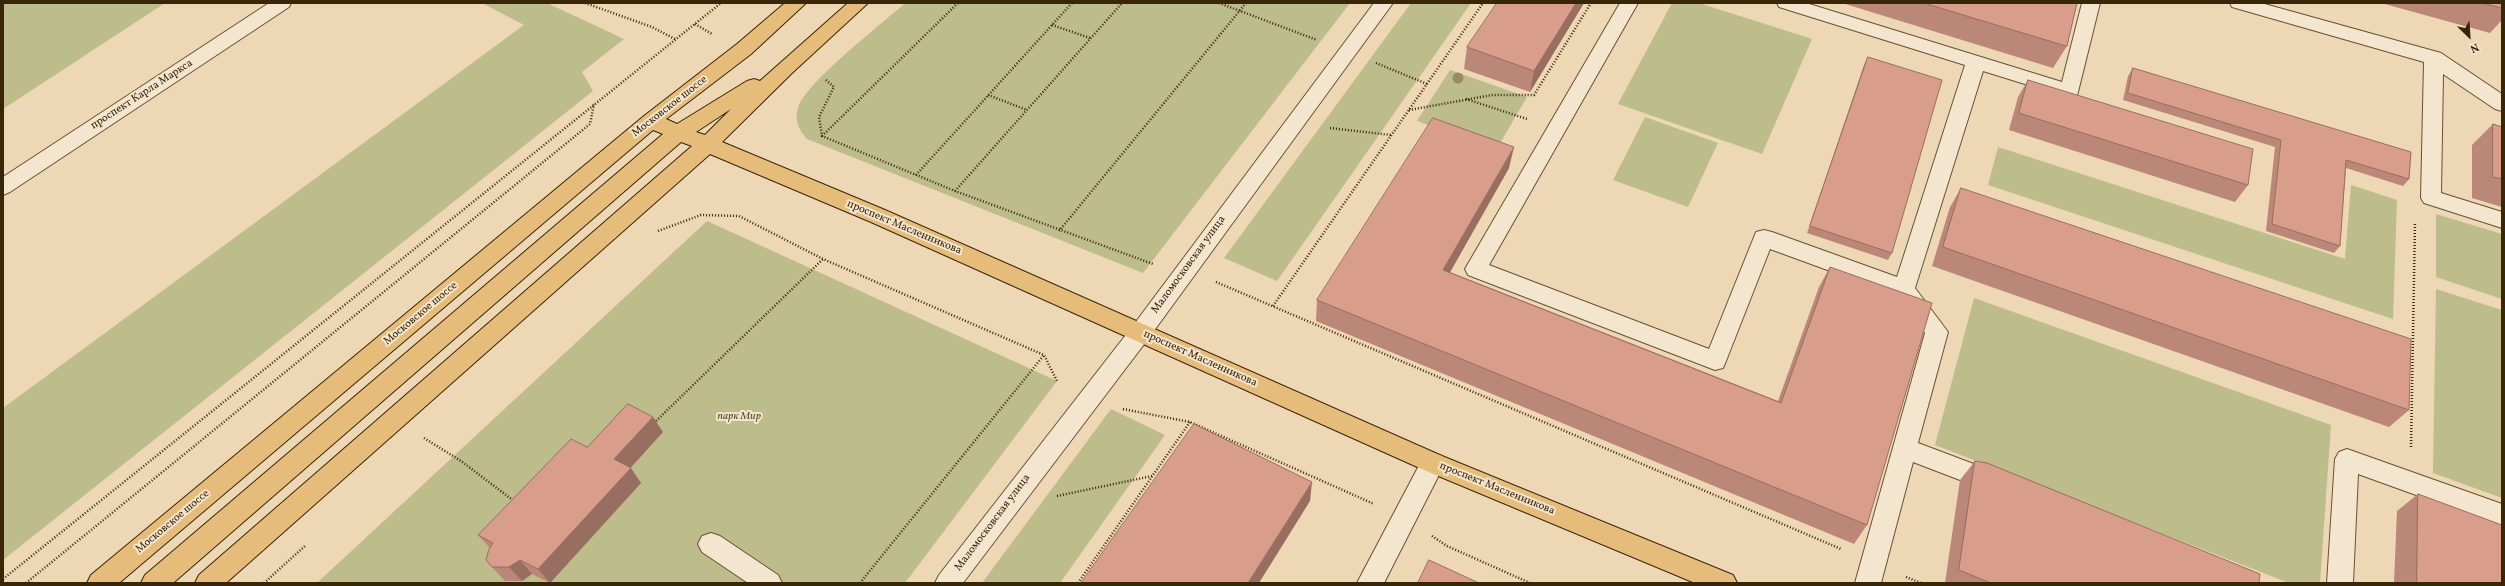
<!DOCTYPE html>
<meta charset="utf-8">
<style>
body{margin:0}
#map{position:relative;width:2505px;height:586px;overflow:hidden;background:#edd7b4;font-family:Vollkorn,serif}
canvas{display:block}
.frame{position:absolute;inset:0;border:4px solid #392508;pointer-events:none}
.north{position:absolute;left:2449px;top:16px;width:40px;height:40px;-webkit-text-stroke:3px #f3e5ce;paint-order:stroke;rotate:155deg;font-size:11px;font-weight:700;line-height:16px;text-align:center;color:#392508}
.north::after{content:'';display:block;margin:auto;width:14px;height:18px;background:#392508;clip-path:polygon(50% 0,100% 100%,50% 72%,0 100%)}
</style>
<div id="map">
<canvas width="2505" height="586"></canvas>
<div class="frame"></div>
<div class="north">N</div>
</div>
<script>
const g = document.querySelector('canvas').getContext('2d');
g.lineJoin = 'round';
function fillPath(path, color) { g.fillStyle = color; g.fill(path, 'evenodd'); }
function trace(path, color, width, dash) { g.strokeStyle = color; g.lineWidth = width; g.lineCap = dash ? 'butt' : 'round'; g.setLineDash(dash || []); g.stroke(path); }
function label(font, color, halo, rows, align = 'center') {
  g.font = font + ' Vollkorn,serif'; g.lineWidth = 4; g.setLineDash([]); g.textBaseline = 'middle'; g.strokeStyle = halo; g.fillStyle = color; for (const [text, x, y, turn = 0] of rows) {
    g.save(); g.translate(x, y); g.rotate((+turn || 0) * Math.PI / 180); g.textAlign = isNaN(turn) ? turn : align; if (halo) g.strokeText(text, 0, 0); g.fillText(text, 0, 0); g.restore();
  }
}
fillPath(new Path2D(`
 M3,3H165L3,109Z
 M486,3H547L624,39L582,72L593,91L3,560V408L524,25L484,4Z
 M905,3H1350L1143,273L807,139C799,130 794,121 798,108C804,84 883,23 905,3Z
 M1411,3H1471L1277,281L1224,258Z
 M1672,3H1699L1812,39L1762,154L1618,104Z
 M1450,70L1527,97L1496,150L1417,121Z
 M1645,117L1718,143L1688,207L1613,180Z
 M1998,147L2345,259L2351,185L2397,200L2393,319L1988,185Z
 M2436,214L2502,234V299L2436,277Z
 M707,221L1057,381L905,583H317Z
 M2436,289L2502,310V498L2433,473Z
 M1974,298L2331,425L2320,583H2289L1935,445Z
 M1111,409L1165,435L1060,583H982Z`), '#bcbd8a');
const minor = new Path2D(`
 M269,3H291L289,7L10,192L3,195V177Z
 M1374,3H1393L1148,339L963,583H935L939,575L1132,327Z
 M1620,3H1638L1489,265L1709,349L1756,232L1764,230L1772,232L1897,277L1965,65L1779,7L1777,3H1806L2062,82L2082,3H2100L2077,96L2070,98L1983,71L1915,288L1948,332L1918,443L2003,475L2006,482L2003,489L1994,493L1913,462L1881,583H1855L1925,333L1896,295L1770,249L1726,361L1723,368L1715,370L1468,275L1465,269Z
 M2230,3H2261L2441,53L2502,94V111L2495,109L2443,74L2441,193L2502,212V228L2424,203L2421,198L2424,62L2232,7Z
 M2347,449L2502,504V526L2358,474L2353,583H2327L2335,459L2339,452Z
 M1433,453L1442,456L1445,463L1384,583H1357L1424,456Z
 M711,533L720,536L778,575L782,583H748L702,552L698,544L702,536Z`);
const major = new Path2D(`
 M785,3H806L751,54L666,119L677,124L747,81L754,79L760,81L848,3H868L792,73L722,142L885,210L1442,456L1733,575L1737,583H1695L1424,470L871,222L710,154L226,583H195L199,575L692,146L681,142L173,583H141L145,575L663,134L653,130L119,583H87L91,575L644,116L737,44ZM731,109L705,135L696,132Z`);
trace(minor, '#665233', 2);
trace(major, '#392508', 2);
trace(new Path2D(`
 M585,3L652,27L675,39
 M1219,3L1317,40
 M695,24L712,34
 M1052,25L1090,38
 M1376,63L1427,84
 M826,80L834,87L819,117L822,136L955,191L1153,264
 M988,95L1027,110
 M1466,99L1527,119
 M1409,110L1492,95H1534L1591,3
 M1330,128L1391,135
 M822,136L958,3
 M916,175L1072,3
 M955,191L1122,3
 M658,231L701,215L739,216L823,259L1044,355L1057,381
 M1059,231L1246,3
 M1216,282L1841,549
 M1273,306L1483,3
 M1123,409L1190,422L1374,504
 M654,423L823,259
 M424,438L461,461L514,501
 M2411,447L2415,222
 M1057,496L1152,476
 M1432,536L1447,546L1530,583
 M1906,577L1921,583
 M3,579L721,3
 M26,583L590,124L594,104
 M264,583L305,546
 M860,583L1044,355
 M1078,583L1190,422`), '#392508', 2.5, [1, 2]);
fillPath(minor, '#f3e5ce');
fillPath(major, '#e6bc7a');
g.fillStyle = '#9c8a67';
for (const [x, y] of [
 [1458,78]
]) { g.beginPath(); g.arc(x, y, 5.5, 0, 2 * Math.PI); g.fill(); }
fillPath(new Path2D(`
 M1584,3L1530,92L1464,69L1467,47Z
 M1842,3H2077L2067,46L2053,68Z
 M2381,3H2502V20L2490,33Z
 M1868,57L1892,253L1888,260L1807,233L1864,65Z
 M2133,68L2409,179L2403,186L2346,168L2340,246L2334,253L2266,231L2275,147L2123,100L2128,76Z
 M2028,80L2248,185L2235,202L2009,130L2018,97Z
 M2493,124L2502,127V207L2472,198V145Z
 M1509,168L1450,272L1778,401L1819,287L1830,267L1867,525L1854,544L1316,321L1317,300Z
 M1961,188L2409,410L2389,427L1932,266L1950,207Z
 M663,432L630,468L641,483L550,583L532,574L522,581H505L492,567L490,548L478,535Z
 M1975,461L2259,583H1945L1960,480Z
 M2418,494L2502,583H2394L2397,511Z`), '#bb8778');
fillPath(new Path2D(`
 M1576,3H1584L1530,92L1534,71Z
 M1514,147L1509,168L1440,290L1443,270Z
 M653,417L663,432L625,474L614,459Z
 M631,468L641,483L550,583L538,569Z
 M1312,482L1310,501L1259,583H1248Z
 M520,560L532,574L522,581L509,567Z`), '#986e61');
const building = new Path2D(`
 M1497,3H1576L1534,71L1467,47Z
 M1924,3H2077L2067,46Z
 M2483,3H2502V8Z
 M1868,57L1942,80L1892,253L1810,226Z
 M2133,68L2411,152L2409,179L2346,160L2340,246L2272,224L2281,140L2128,93Z
 M2028,80L2253,149L2248,185L2019,113Z
 M1433,118L1514,147L1443,270L1781,403L1830,267L1932,303L1867,525L1317,300Z
 M2493,124L2502,127V179L2493,177Z
 M1961,188L2411,339L2409,410L1943,247Z
 M628,404L653,417L614,459L631,468L538,569L520,560L509,567H492L486,560L489,549L493,543L478,535L571,439L587,447Z
 M1194,424L1312,482L1248,583H1081Z
 M1975,461L1987,463L2260,574L2259,583H1991L1959,570Z
 M2418,494L2502,525V583H2417Z
 M1429,560L1479,583H1418Z`);
fillPath(building, '#d99d8b');
trace(building, '#986e61', 1);
label('11px', '#392508', '#f3e5ce', [
 ["проспект Карла Маркса",142,95,-33],
 ["Московское шоссе",670,107,-38],
 ["проспект Масленникова",904,228,23],
 ["Маломосковская улица",1189,265,-54],
 ["Московское шоссе",421,314,-40],
 ["проспект Масленникова",1200,359,24],
 ["проспект Масленникова",1497,489,22],
 ["Московское шоссе",173,522,-40],
 ["Маломосковская улица",993,523,-53]
]);
label('italic 11px', '#5a4b28', '#f3e5ce', [
 ["парк Мир",739,417]
]);
</script>
